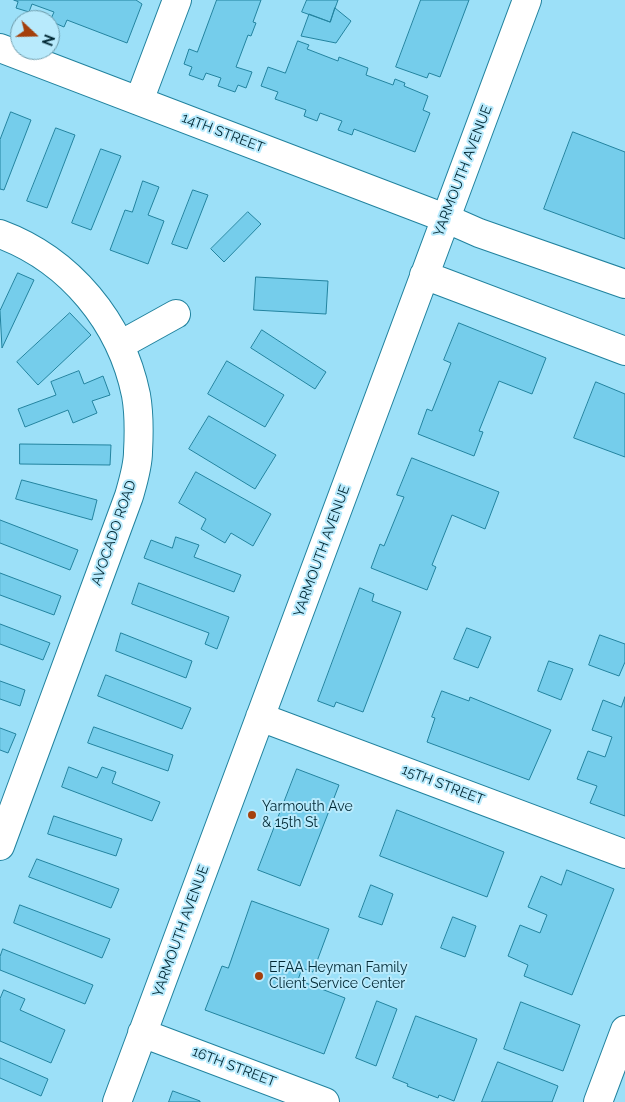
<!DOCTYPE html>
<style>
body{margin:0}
#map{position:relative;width:625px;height:1102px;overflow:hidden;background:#9ce0f8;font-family:Raleway,sans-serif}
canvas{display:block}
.north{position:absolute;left:10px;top:10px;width:50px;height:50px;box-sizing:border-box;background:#b8eafc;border:1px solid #6e9cac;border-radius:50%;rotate:111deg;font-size:14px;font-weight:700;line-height:20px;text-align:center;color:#002834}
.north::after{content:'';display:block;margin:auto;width:18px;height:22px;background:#a4400c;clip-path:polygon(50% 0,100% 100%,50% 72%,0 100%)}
</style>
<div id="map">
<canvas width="625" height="1102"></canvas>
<div class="north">N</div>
</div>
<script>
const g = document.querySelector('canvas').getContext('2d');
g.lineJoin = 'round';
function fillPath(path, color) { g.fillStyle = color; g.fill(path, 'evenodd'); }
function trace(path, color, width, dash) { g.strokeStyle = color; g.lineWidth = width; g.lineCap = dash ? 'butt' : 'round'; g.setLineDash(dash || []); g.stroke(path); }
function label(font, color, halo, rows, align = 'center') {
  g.font = font + ' Raleway,sans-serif'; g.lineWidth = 4; g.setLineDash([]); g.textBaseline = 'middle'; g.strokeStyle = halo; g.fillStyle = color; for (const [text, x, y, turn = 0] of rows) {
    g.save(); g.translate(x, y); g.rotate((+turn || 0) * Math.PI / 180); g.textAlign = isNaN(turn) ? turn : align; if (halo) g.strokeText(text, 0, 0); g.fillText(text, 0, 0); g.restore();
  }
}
const building = new Path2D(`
 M14,0H136L142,4L127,43L67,20L64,27L50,21L54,12L32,4L29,12L16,8L18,2Z
 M217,0H261L253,22L256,23L251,36L248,35L236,67L252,72L246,88L238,85L235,92L218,86L221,78L206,73L203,80L189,75L192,67L184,64L189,49L197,52Z
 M307,0H338L330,22L302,12Z
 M421,0H469L440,77L429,73L427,78L396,67Z
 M335,8L351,21L336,43L301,36L309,14L330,22Z
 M298,41L309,45L307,49L338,61L339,57L368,68L366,75L393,85L395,79L405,83L404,86L428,96L423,110L430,113L415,152L354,129L352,135L338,130L342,121L320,113L317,121L304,116L306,110L275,99L278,92L261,86L268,67L285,73Z
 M11,112L31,120L4,190L0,189V140Z
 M56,128L75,135L47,208L27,201Z
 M573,132L625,152V239L544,209Z
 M101,149L121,156L91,230L72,223Z
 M143,181L159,187L148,215L164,221L148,264L110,250L125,210L132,212Z
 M193,190L208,195L187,249L172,244Z
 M248,212L261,224L224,262L211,249Z
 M18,273L34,280L2,348L0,311Z
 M256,277L328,281L326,314L254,310Z
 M70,313L91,335L38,385L17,362Z
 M459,323L546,358L532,394L499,381L479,431L483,432L474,456L418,434L427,409L432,411L451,363L444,360Z
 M262,330L326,372L315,389L251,348Z
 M227,361L284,395L265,427L208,394Z
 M79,371L84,384L103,376L110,395L92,401L97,413L73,423L68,410L25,427L18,409L56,395L51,382Z
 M596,382L625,394V457L574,438Z
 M209,416L276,455L255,489L189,449Z
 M20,444L111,445L110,465L20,464Z
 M412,458L499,492L485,529L452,515L432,565L436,567L427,590L371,568L380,544L384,546L404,497L397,495Z
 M196,472L271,514L253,546L231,533L225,543L201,529L206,519L179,503Z
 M22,480L97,500L92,520L16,499Z
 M0,520L78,550L70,570L0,543Z
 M176,537L199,545L194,557L241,575L234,592L144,558L151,540L172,548Z
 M0,573L61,596L54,615L0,595Z
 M139,583L229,617L217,649L205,644L209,633L132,604Z
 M360,588L374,594L372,601L401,612L363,712L336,702L334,707L318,701Z
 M0,624L50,643L43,660L0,644Z
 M467,628L491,637L478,668L454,659Z
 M121,633L192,661L186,678L116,651Z
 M600,635L625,644V662L619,676L589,665Z
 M549,661L573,669L561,700L538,691Z
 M106,675L191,708L182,729L98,696Z
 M0,681L25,690L20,706L0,699Z
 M442,691L469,701L470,697L551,730L529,780L427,742L435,718L432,717Z
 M625,697V816L590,803L597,786L577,779L588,751L605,757L612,737L592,730L603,700L621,707Z
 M94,727L173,755L168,771L88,743Z
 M0,728L16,734L8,753L0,750Z
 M69,767L97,778L102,767L116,772L112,783L160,802L152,821L62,787Z
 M297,769L339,785L300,886L258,870Z
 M397,810L504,852L487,897L380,856Z
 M54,816L122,839L116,856L48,834Z
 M37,859L119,889L111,908L29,877Z
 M567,870L614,889L572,995L524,976L528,965L508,956L520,925L540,933L547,915L528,907L541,876L561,885Z
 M371,885L393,894L382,925L359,917Z
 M252,901L329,929L313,972L302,968L298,980L345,998L324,1054L205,1010L222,966L228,968Z
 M20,905L110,939L102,958L14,923Z
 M453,917L476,926L465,957L441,948Z
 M3,949L93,985L85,1004L0,970V957Z
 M4,990L25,999L20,1010L65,1030L51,1063L0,1041V999Z
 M377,1001L397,1009L376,1066L356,1058Z
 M521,1002L580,1025L563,1071L504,1049Z
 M416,1016L477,1039L454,1101L439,1095L438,1098L407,1086L408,1084L393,1078Z
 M0,1058L48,1079L41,1096L0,1078Z
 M498,1062L558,1086L552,1102H482Z
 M173,1091L200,1101V1102H169Z`);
fillPath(building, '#75cdeb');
trace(building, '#23839f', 1);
const minor = new Path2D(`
 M0,48L445,218L479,233L625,284
 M139,101L177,0
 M0,234C70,260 121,322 136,395C139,412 139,434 138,452C138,466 133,482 129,496L0,846
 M424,275L625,351
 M120,345L176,314
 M260,717L625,854
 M142,1033L325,1102
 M117,1102L527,0
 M598,1102L625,1030`);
trace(minor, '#21829e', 30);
trace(minor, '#fff', 28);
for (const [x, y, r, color] of [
 [252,815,5,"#a4400c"],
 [259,976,5,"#a4400c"]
]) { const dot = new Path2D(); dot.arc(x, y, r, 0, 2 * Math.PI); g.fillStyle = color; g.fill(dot); trace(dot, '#b8eafc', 2); }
label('14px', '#002834', '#b8eafc', [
 ["14TH STREET",223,133,21],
 ["YARMOUTH AVENUE",463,171,-69],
 ["AVOCADO ROAD",114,533,-71],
 ["YARMOUTH AVENUE",322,551,-70],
 ["15TH STREET",443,785,21],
 ["YARMOUTH AVENUE",181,931,-70],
 ["16TH STREET",234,1067,21]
]);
label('14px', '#002834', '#b8eafc', [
 ["Yarmouth Ave",262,807],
 ["& 15th St",262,823],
 ["EFAA Heyman Family",269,968],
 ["Client Service Center",269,984]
], 'left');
</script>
